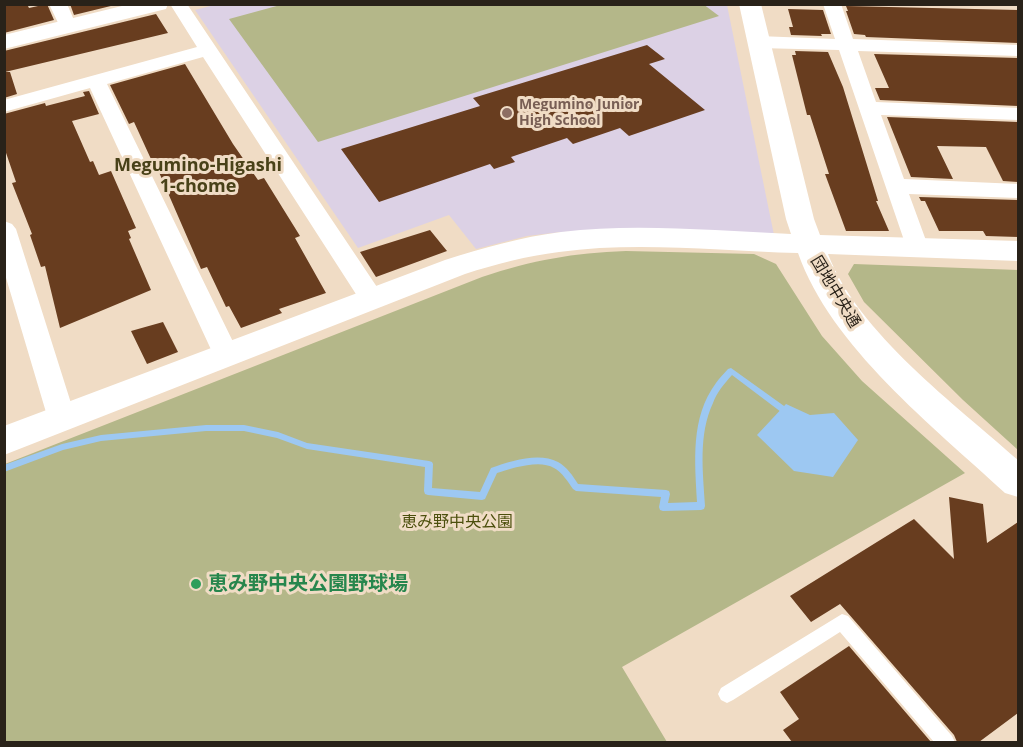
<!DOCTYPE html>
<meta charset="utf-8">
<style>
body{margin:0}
#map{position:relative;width:1023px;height:747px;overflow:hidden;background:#f0dcc5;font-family:"Open Sans",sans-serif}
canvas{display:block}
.frame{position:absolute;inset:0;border:6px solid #292219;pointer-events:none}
</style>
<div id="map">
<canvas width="1023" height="747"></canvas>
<div class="frame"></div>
</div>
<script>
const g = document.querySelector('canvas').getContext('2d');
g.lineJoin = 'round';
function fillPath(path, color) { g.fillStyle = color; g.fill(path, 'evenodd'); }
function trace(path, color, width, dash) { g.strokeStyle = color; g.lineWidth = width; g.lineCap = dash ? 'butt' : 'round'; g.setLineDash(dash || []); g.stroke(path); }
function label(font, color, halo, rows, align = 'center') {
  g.font = font + ' "Open Sans","Noto Sans JP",sans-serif'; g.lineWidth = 6; g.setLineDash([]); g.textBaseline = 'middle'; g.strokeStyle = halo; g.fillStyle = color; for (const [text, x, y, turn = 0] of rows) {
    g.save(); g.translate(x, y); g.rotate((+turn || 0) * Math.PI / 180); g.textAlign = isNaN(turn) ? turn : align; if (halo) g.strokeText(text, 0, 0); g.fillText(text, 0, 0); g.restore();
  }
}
fillPath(new Path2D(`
 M218,4L727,5L774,235L616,231L561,232L527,236L476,249L449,215L358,248L195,10Z`), '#dcd1e5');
fillPath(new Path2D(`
 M284,4H703L719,16L318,142L229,19Z
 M626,251L754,254L776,264L822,336L862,381L965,473L622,667L667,742H5V464L482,277C533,260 573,253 626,251Z
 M854,264L1018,270V450L963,400L864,302L848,274Z`), '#b4b789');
fillPath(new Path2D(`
 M786,404L810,415L834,413L858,440L833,477L794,471L757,435Z`), '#9dc8f2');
fillPath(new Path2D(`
 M731,368L791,411L792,413L791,415H785L732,375C724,384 717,392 713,403C698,435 703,472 705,506L704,509L701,510L663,511L660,510L659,507L661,497L576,491L573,489C568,482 562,472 554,468C540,459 512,468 497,473L485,499L482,500L428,495L425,494L424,491L425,467L307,449L277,438L244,431H206L101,441L63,450L4,472V465L62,444L101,435L206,425H244L278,432L307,443L429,461L432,462L433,464L432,488L480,492L491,468C511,461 539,452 558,462C567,467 573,476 578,484L666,490L669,491L670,494L668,503L697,502C695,462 690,418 716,383C719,378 724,374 728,369Z`), '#9dc8f2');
fillPath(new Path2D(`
 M4,4H27L29,8L47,4L54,20L4,33Z
 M70,4H119L74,15Z
 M846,6L1018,10V43L866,37L865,35L854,34L846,11H848Z
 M788,9L823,10L831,34H821L822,36L791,35L789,27H793Z
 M156,14L168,33L5,72H10L17,94L4,98V51Z
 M647,45L665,59L649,64L705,110L629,136L620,128L573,144L567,138L511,157L515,162L494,169L490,164L379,202L341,149L480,106L473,98Z
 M795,51L828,52L843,87L878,201H876L889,231H846L825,174H829L810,115H807L792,55H796Z
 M874,54L1018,58V106L880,100L875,88H889Z
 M185,64L233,144L258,180L264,178L300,236L295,238L326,293L279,309L282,313L241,328L229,306L226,307L207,267L201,269L158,170H156L134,122L129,124L110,85Z
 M89,91L99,114L72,121L90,162L93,161L99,175L111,171L136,228L128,231L131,238L129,239L151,290L60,328L45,266L41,267L30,235L32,234L12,183L16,182L4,147V114L45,103L46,106L85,96L83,92Z
 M887,117L1018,122V182L1003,181L986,147L937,146L953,179L911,177Z
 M919,197L1018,200V237L986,236L983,231H939L925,201H921Z
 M430,230L447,251L376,277L360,252Z
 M163,322L178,352L147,364L131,331Z
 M949,497L983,504L987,543L1018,522V713L979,742H957L954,735L840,604L811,622L790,596L914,519L954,559Z
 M849,646L931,742H792L783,730L799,719L780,692Z`), '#683d1f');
fillPath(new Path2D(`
 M842,614L848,616L952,736L955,742H934L840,632L733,700L727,703L721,700L718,694L721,688Z`), '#fff');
fillPath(new Path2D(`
 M49,4H67L77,27L74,31H62Z
 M170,4H187L381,293L385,299L381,305L372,308L363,305L203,57L107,84L240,356L236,363L227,366L218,363L214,356L90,88L4,112V100L197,47Z
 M823,4H841L853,39L1018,45V56L858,51L876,102L1018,108V120L881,115L904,179L1018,184V198L909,194L928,246L924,252L916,254L908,252L839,50L758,48L751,46L749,42L751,38L758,36L835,39Z
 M4,221L12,224L16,229L76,419L72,427L62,430L52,427L48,419L4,271Z`), '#fff');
fillPath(new Path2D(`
 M130,4H168L166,9L4,49V35Z
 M739,4H761L814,219L820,235L1018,241V261L828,254C857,332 957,406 1018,460V497L1005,493C934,427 831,347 798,253C719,251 637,241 559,252C527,256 496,264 465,274L4,455V426L445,260C483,248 521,237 561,232C637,223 715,231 791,234L786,219Z`), '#fff');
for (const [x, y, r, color] of [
 [507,113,6,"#8d6e63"],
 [196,584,6,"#2e9e5b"]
]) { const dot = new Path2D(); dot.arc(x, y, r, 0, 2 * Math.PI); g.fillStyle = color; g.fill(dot); trace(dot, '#f0dcc5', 2); }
label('bold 14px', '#785e54', '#f0dcc5', [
 ["Megumino Junior",519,105],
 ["High School",519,121]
], 'left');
label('16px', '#292219', '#f0dcc5', [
 ["団地中央通",835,292,59]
]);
label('16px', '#4c4f0d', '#f0dcc5', [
 ["恵み野中央公園",457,522]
]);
label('bold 18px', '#484118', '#f0dcc5', [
 ["Megumino-Higashi",198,166],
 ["1-chome",198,187]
]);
label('bold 20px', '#27864d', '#f0dcc5', [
 ["恵み野中央公園野球場",208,584]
], 'left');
</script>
